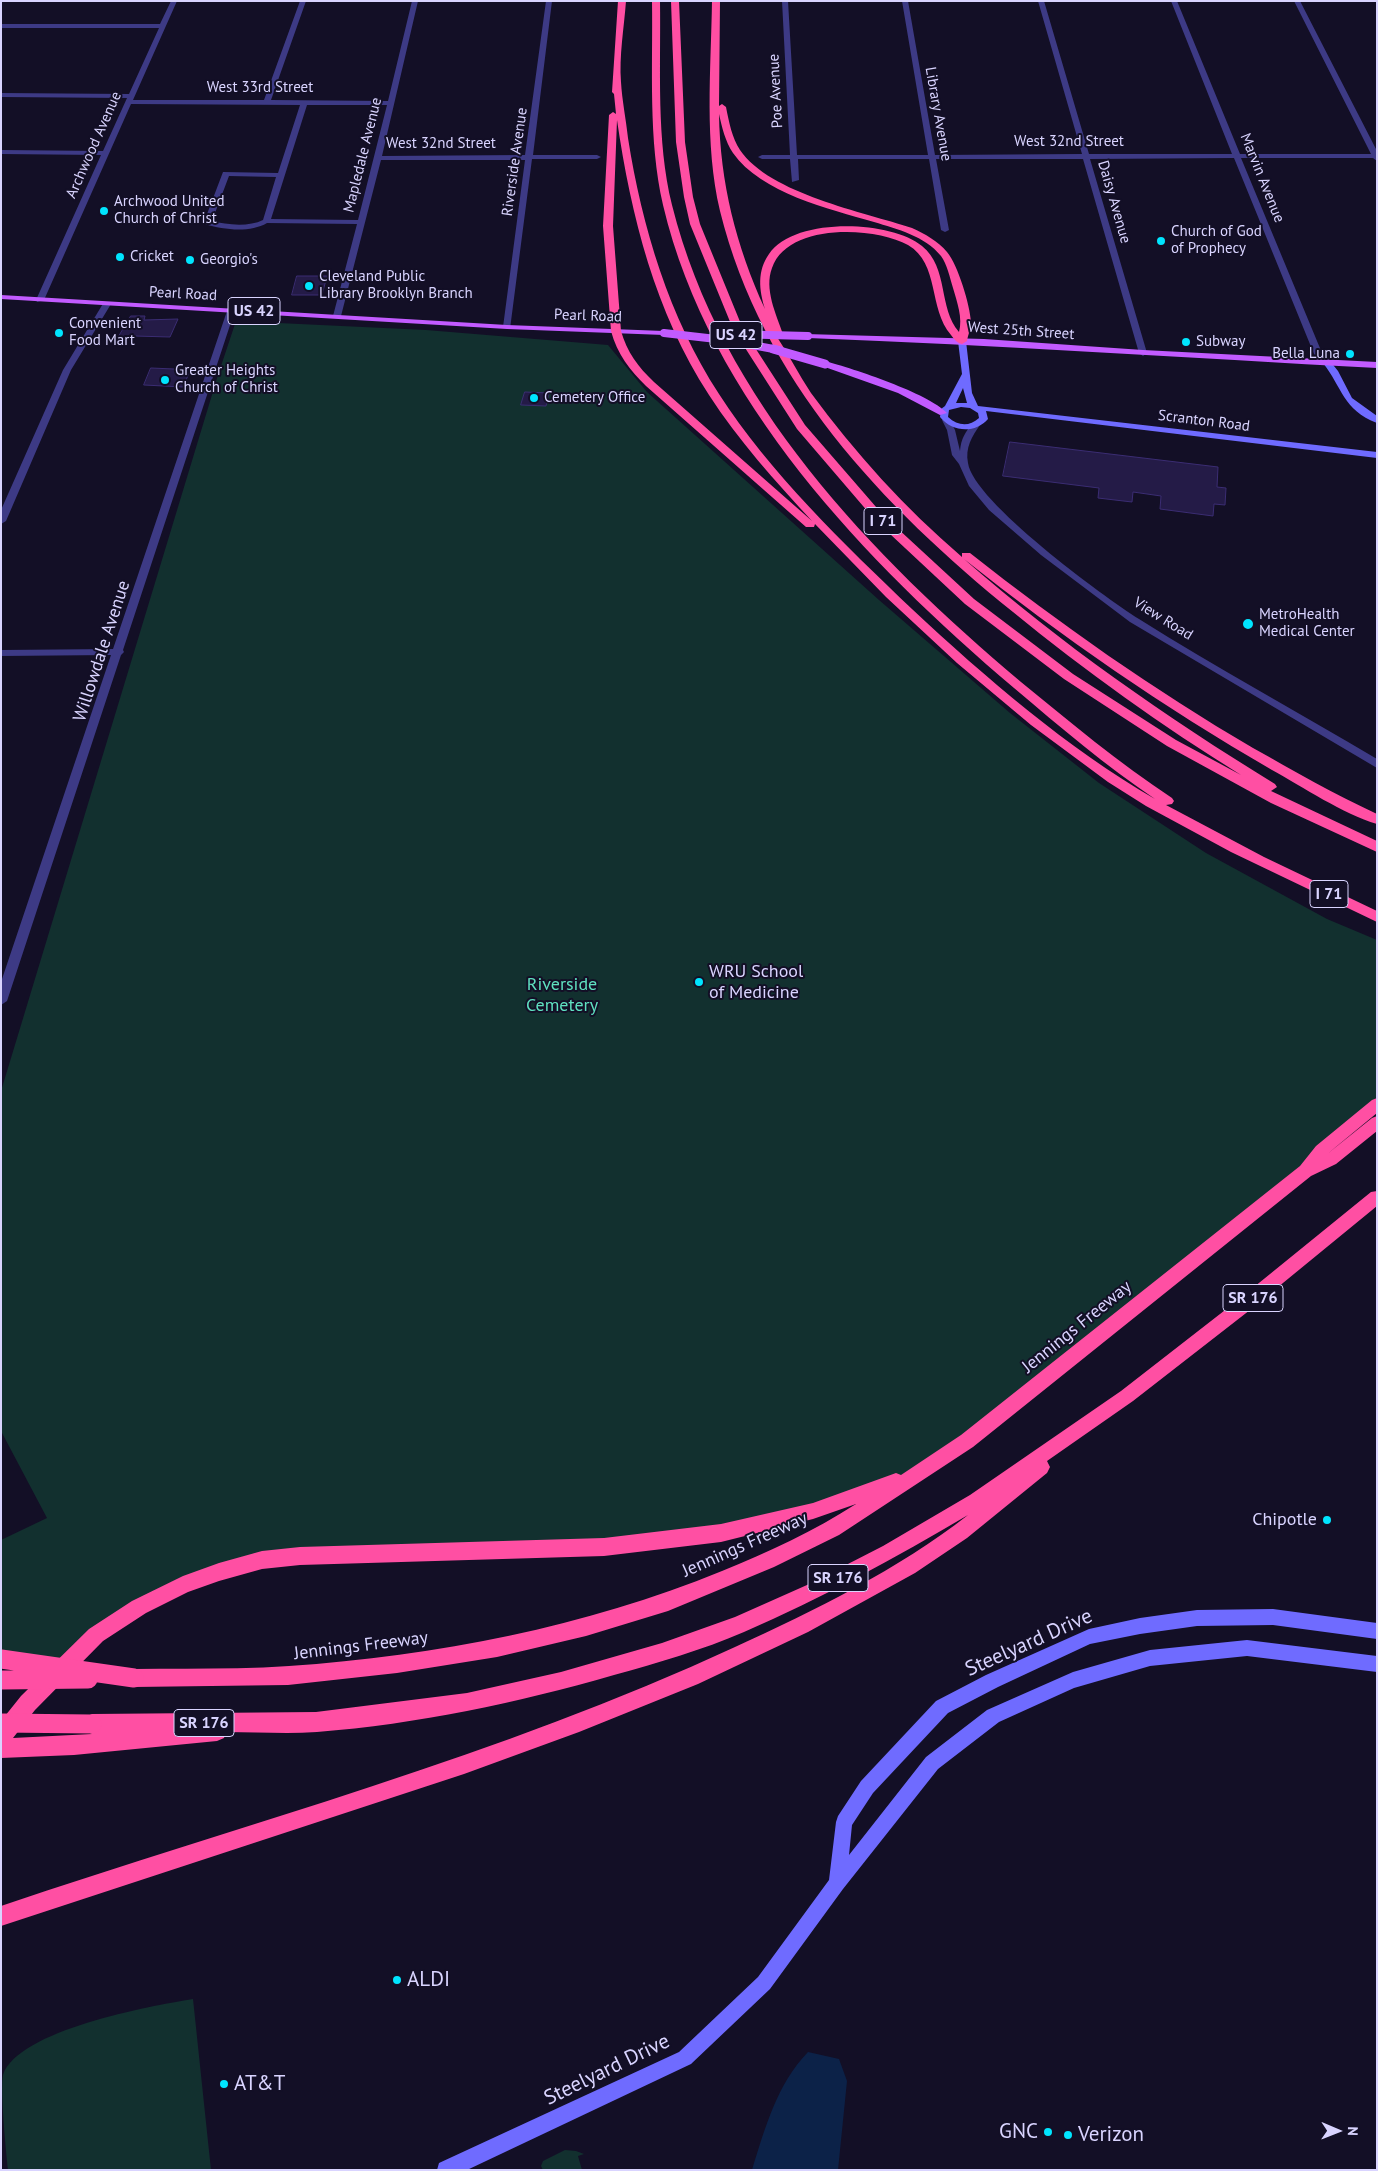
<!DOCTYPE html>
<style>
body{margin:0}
#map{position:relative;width:1378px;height:2171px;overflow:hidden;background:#130f26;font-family:"PT Sans",sans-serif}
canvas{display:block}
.frame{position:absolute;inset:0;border:2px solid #d9d4ff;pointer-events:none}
.north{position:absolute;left:1313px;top:2106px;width:50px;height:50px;-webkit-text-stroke:4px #130f26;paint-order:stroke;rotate:91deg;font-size:14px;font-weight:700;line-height:20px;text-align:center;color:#d9d4ff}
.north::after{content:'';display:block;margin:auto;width:18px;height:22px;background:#d9d4ff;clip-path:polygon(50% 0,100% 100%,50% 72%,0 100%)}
</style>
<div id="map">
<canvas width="1378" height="2171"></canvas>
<div class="frame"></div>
<div class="north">N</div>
</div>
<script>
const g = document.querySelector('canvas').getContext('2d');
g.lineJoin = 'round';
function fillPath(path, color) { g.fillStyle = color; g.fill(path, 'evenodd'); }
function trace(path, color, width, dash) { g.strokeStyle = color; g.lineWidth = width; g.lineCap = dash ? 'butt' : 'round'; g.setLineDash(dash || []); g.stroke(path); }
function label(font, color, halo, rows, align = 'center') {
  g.font = font + ' "PT Sans",sans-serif'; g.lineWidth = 4; g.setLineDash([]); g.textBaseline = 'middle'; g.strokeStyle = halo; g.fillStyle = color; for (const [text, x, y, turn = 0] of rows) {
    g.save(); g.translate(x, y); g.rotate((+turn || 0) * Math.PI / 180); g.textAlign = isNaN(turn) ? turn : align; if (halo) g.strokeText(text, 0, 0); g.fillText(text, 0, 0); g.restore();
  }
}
fillPath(new Path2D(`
 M236,321L426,330L608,345L647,392L879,600L1010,713L1099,783L1206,853L1327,919L1377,940V1096L1366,1113L923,1471L721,1533L300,1556L183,1585L52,1666L1,1659V1540L47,1518L1,1431V1091L218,375Z
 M193,1999L211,2170H8C6,2150 0,2091 3,2075C18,2030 150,2006 193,1999Z
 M565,2150L576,2151L584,2154L578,2156L582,2170H543L541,2166L543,2161Z`), '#12302f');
fillPath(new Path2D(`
 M808,2052L839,2059L847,2081L838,2170H752C765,2128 777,2084 808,2052Z`), '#0c2248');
const building = new Path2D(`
 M297,276H327L322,295H292Z
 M131,316H145L144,320L178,319L170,337L134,336L132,339L118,338Z
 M151,368L174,369L190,371L183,387L144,385Z
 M525,392L549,393L546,406L521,405Z
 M1010,442L1218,467L1217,487L1226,488L1225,505L1214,504L1213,516L1160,509L1161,496L1133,492L1132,502L1098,498L1099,488L1003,476Z`);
fillPath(building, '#241b47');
trace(building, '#3b2d73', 1);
fillPath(new Path2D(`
 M171,1H177L133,100H264L300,1H306L271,100L388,101L412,1H418L382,156L525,155L546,1H552L533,155H597L601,157L597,159H532L510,329L503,327L525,160H381L341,316L337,318L333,316L357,224L267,223C250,233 224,230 205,224L204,222L223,172L278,173L300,105L131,104L44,300L37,302L36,300L101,155L1,154V150L103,151L127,98L1,97V93L129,94L159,28H1V24H160ZM307,105H387L358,220L271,219ZM229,176L276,177L263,220C249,227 227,225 212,221Z
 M782,1H788L797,155H928L902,1H908L935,155L1082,154L1038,1H1044L1089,154H1232L1171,1H1177L1240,154H1371L1294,1H1300L1377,151V161L1373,158H1241L1322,353L1331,363L1324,365L1314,354L1234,158L1090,159L1147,353L1143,356L1139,353L1083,159H936L949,230L945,232L941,230L929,159H798L799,180L792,182L790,159H762L758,157L762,155H790Z
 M104,302L111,304L71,370L6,521L1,524V510L63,370Z
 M228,308L235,310L123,650L124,652L121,655L7,1001L1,1005V982L111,655L1,656V650L113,649Z
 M946,417L949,418L955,430L960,451C961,439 965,432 973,423H979L980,425C972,436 965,448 968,463C973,501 1104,597 1139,619C1217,668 1298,712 1377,759V768L1130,622L1041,555L989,510L969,486L959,464L952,455L947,430L942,420Z`), '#3d3a85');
fillPath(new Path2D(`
 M962,338L966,341L972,393L978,406L1377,452V458L986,411L988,419C975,434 952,432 940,417L941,409L945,406L962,374L958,341ZM963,388L967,403H956ZM961,407L970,408L978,413L979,418C969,427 958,426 948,417L949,410Z
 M1324,361H1330L1338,371L1352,398L1377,416V423C1343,410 1342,387 1323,363Z
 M1273,1609L1377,1623V1639L1273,1625L1197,1626L1140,1634L1090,1644L998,1687L948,1713L873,1793L852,1825L849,1855L926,1757L987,1710L1073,1672L1150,1650L1247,1640L1377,1656V1672L1247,1656L1150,1666L1074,1688L999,1722L938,1769L843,1889L770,1989L691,2064L467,2170H437L439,2163L679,2052L758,1977L829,1880L836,1822L838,1816L861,1781L936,1701L986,1675L1089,1629L1140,1618L1197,1610Z`), '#6f6bff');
fillPath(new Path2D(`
 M1,295L507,325L664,331L668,333L664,335L507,329L1,299Z
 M805,334L984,339L1143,350L1377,362V368C1187,358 998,345 808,338L804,336Z
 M825,361C854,369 928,393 947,413L940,415L898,393L822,366V362Z`), '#c25bff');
fillPath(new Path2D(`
 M618,1H626C624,28 619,56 621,82C622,100 626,119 628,138C642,227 669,317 719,394C769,472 845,545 912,609C986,678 1067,748 1155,799C1106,766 1060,727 1014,688C866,562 709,400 663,205C648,139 653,69 652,1H660C661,69 656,140 672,205C721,401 872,556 1021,682C1070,722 1119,763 1172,798L1174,801L1172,804L1166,805L1264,857L1377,911V922L1231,852L1146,806L1108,782L1031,725L957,663L886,597L815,524L814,527H806L646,386C630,370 617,354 611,331L603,226L609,115L613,112L616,114L614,94L612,92ZM617,120C631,216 655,312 709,395C738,440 775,481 812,521L654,382C638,367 627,352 621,331L613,226Z
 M671,1H679L685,142L693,197L700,224L743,329L805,425L883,515L974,599L1073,674L1176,740L1241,775C1162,726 1085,671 1013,612C882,506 762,380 720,211C704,143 711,70 712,1H720L719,106L722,104L726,107C729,122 732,138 740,150C770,194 864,212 912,228C925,234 938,241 947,252C958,265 970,305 971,322C971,328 968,335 967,341L962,344C957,343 954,339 951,335C928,308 940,264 908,245C874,226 787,223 772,268C764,289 776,314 783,334L777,337C789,355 799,375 811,393C855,453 905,508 962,557V553H970C1060,624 1154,690 1253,748C1294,771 1334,794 1377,814V824C1343,814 1303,787 1272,770C1164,708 1062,637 964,559C1061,644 1166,717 1275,784L1277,787L1271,791L1377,841V852L1271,803L1167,746L1064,679L965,604L875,520L797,429L733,329L690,224L684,197L676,142ZM719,114C722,127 725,141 733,153C761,193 829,209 874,222C897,229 925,236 941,256C947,264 950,278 953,288C957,302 963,318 959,332C938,308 949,268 922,246C890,220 794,217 769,254C757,271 759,290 765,309C736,246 720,182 719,114Z
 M1377,1098V1113L1326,1155L1372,1118L1377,1116V1131L1336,1164L1311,1176L973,1447L839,1535L774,1567L668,1611L586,1636L497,1657L397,1673L288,1685L134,1687L127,1685L125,1678L127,1671L134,1669C185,1668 238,1670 289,1666C436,1656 585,1627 722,1571C769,1552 814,1531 856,1504L813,1519L721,1542L604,1556L300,1565L262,1569L219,1581L188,1592L146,1613L103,1641L35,1710L13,1738L92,1734L85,1731L82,1724L85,1717L92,1714L316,1712L467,1693L561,1672L662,1643L735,1617L807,1585L883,1546L970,1495L1121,1391L1238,1300L1371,1192L1377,1191V1206L1250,1310L1133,1401L1047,1461L1050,1467L1047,1473L967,1538L915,1573L808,1632L698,1684L579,1732L464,1774L1,1926V1906C247,1823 500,1756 735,1647C816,1610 897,1570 968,1515C895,1558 822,1598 744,1632C702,1650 658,1663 614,1675C517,1703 418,1724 317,1732C287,1734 256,1732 226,1732L224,1738L217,1741L74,1755L1,1758V1721L21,1696L89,1629L132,1601L183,1576L219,1563L262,1551L300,1547L604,1538L721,1524L813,1503L896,1473L901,1475L961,1435L1300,1166L1316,1146L1372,1100Z`), '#ff4fa3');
trace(new Path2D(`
 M664,333L725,340L779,350
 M731,334L808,336`), '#c25bff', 8);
trace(new Path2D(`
 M773,349L825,364`), '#c25bff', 9);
trace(new Path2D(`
 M1,1659L134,1678
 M1,1680L88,1679
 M1,1723L92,1724`), '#ff4fa3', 19);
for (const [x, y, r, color] of [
 [104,211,5,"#00e5ff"],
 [1161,241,5,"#00e5ff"],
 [120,257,5,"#00e5ff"],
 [190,260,5,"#00e5ff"],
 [309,286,5,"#00e5ff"],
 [59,333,5,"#00e5ff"],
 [1186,342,5,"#00e5ff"],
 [1350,354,5,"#00e5ff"],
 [165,380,5,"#00e5ff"],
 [534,398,5,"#00e5ff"],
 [1248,624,6,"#00e5ff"],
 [699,982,5,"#00e5ff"],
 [1327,1520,5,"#00e5ff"],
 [397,1980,5,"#00e5ff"],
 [224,2084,5,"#00e5ff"],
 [1048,2132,5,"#00e5ff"],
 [1068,2135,5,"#00e5ff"]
]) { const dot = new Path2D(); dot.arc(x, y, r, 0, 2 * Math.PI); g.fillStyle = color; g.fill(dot); trace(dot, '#130f26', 2); }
label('15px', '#d9d4ff', '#130f26', [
 ["West 33rd Street",260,88],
 ["Poe Avenue",776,91,-93],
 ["Library Avenue",938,114,80],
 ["West 32nd Street",1069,142],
 ["West 32nd Street",441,144],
 ["Archwood Avenue",94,145,-66],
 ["Mapledale Avenue",363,155,-76],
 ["Riverside Avenue",515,162,-82],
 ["Marvin Avenue",1262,178,68],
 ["Daisy Avenue",1114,202,74],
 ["Pearl Road",183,294,3],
 ["Pearl Road",588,316,2],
 ["West 25th Street",1021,331,4],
 ["Scranton Road",1204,421,7],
 ["View Road",1163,619,32]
]);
label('15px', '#d9d4ff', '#130f26', [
 ["Archwood United",114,202],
 ["Church of Christ",114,219],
 ["Church of God",1171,232],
 ["of Prophecy",1171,249],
 ["Cricket",130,257],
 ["Georgio's",200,260],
 ["Cleveland Public",319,277],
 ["Library Brooklyn Branch",319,294],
 ["Convenient",69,324],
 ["Food Mart",69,341],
 ["Subway",1196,342],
 ["Bella Luna",1340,354,"right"],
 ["Greater Heights",175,371],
 ["Church of Christ",175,388],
 ["Cemetery Office",544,398],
 ["MetroHealth",1259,615],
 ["Medical Center",1259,632]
], 'left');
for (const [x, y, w] of [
 [254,311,52],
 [736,335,52],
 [883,521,38],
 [1329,894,38],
 [1253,1298,60],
 [838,1578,60],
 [204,1723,60]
]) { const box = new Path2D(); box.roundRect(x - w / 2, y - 13.5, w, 27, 4); g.fillStyle = '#130f26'; g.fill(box); trace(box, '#d9d4ff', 1); }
label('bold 16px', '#d9d4ff', null, [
 ["US 42",254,311],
 ["US 42",736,335],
 ["I 71",883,521],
 ["I 71",1329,894],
 ["SR 176",1253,1298],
 ["SR 176",838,1578],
 ["SR 176",204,1723]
]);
label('18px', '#d9d4ff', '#130f26', [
 ["Willowdale Avenue",102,651,-72],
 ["Jennings Freeway",1077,1327,-39],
 ["Jennings Freeway",745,1545,-24],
 ["Jennings Freeway",361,1646,-7]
]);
label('18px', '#d9d4ff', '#130f26', [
 ["WRU School",709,972],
 ["of Medicine",709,993],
 ["Chipotle",1317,1520,"right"]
], 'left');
label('18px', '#5fe0c0', '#130f26', [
 ["Riverside",562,985],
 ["Cemetery",562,1006]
]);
label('21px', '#d9d4ff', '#130f26', [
 ["Steelyard Drive",1029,1643,-24],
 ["Steelyard Drive",607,2070,-26]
]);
label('21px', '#d9d4ff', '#130f26', [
 ["ALDI",407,1980],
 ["AT&T",234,2084],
 ["GNC",1038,2132,"right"],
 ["Verizon",1078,2135]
], 'left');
</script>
